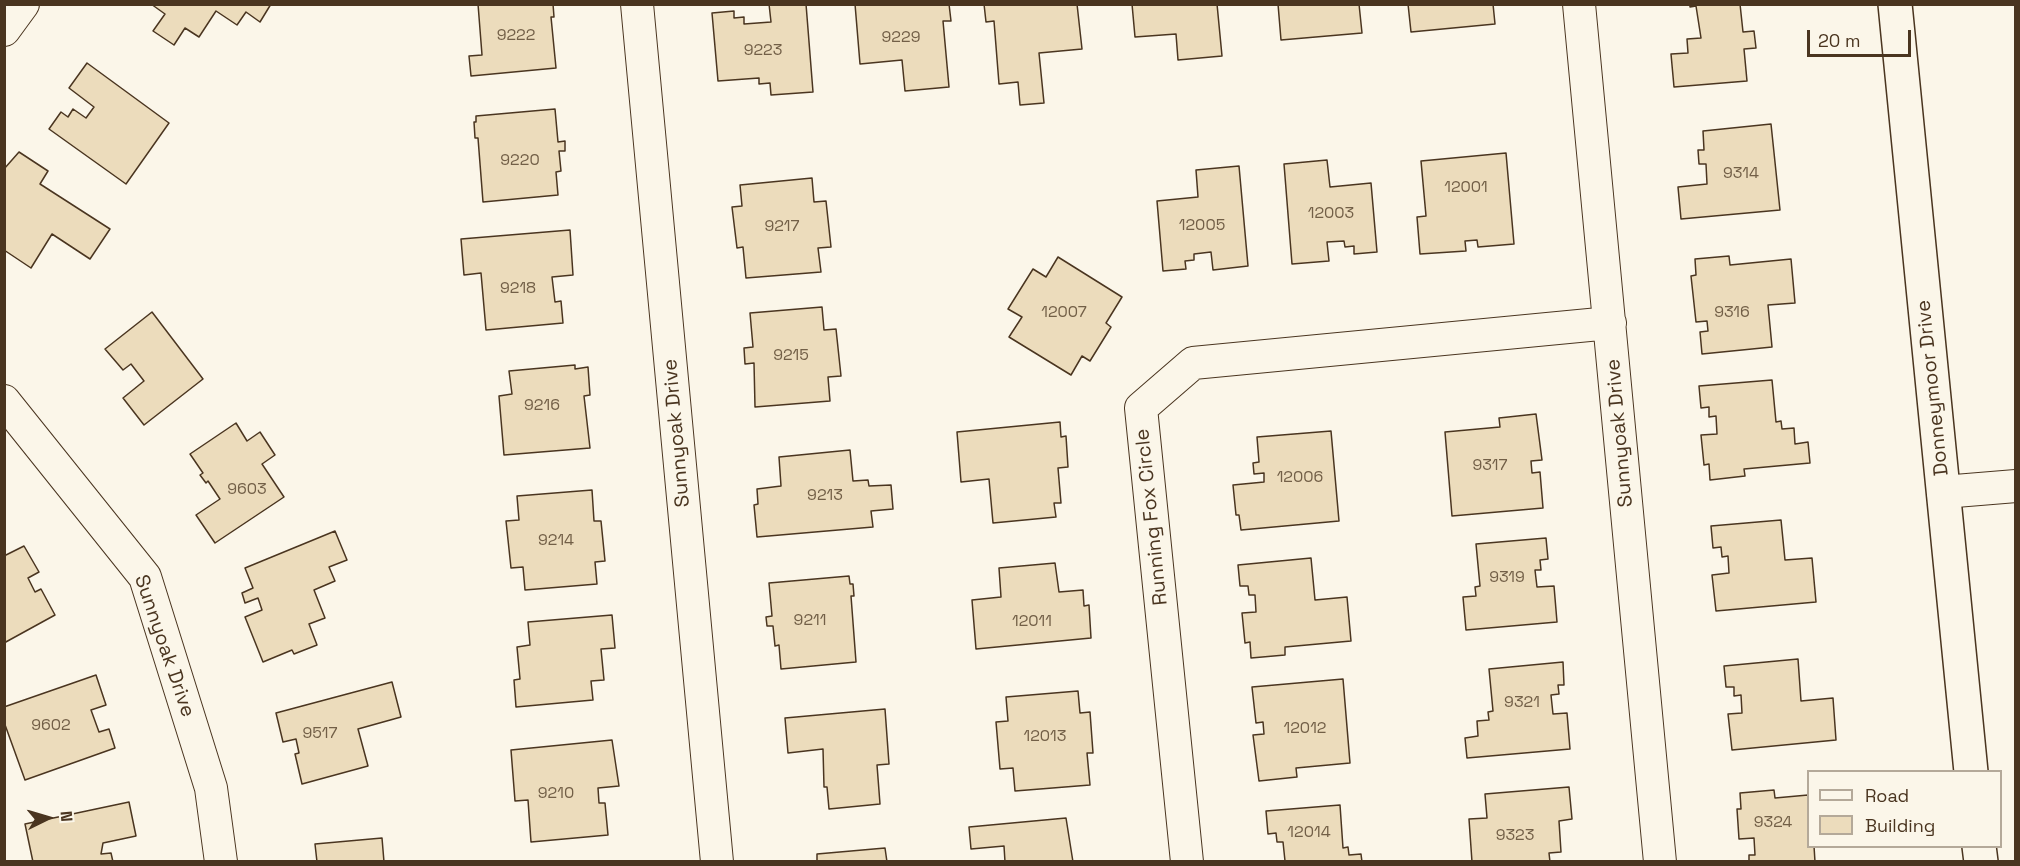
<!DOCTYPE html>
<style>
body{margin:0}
#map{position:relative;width:2020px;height:866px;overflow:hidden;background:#fbf6e9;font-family:"Space Grotesk",sans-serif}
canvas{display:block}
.frame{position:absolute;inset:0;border:6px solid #4a3520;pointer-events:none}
.legend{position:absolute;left:1807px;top:770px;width:195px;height:78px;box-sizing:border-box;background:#fbf6e9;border:2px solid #b4a999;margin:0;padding:8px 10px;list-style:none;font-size:18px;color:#4a3520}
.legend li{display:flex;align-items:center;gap:12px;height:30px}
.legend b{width:30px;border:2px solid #b4a999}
.north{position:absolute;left:18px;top:788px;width:60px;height:60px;-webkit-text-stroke:4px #fbf6e9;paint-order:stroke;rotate:85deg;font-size:16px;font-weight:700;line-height:24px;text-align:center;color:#4a3520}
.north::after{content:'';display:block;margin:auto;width:21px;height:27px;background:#4a3520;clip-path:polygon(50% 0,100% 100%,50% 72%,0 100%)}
.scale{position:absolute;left:1807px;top:30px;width:104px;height:27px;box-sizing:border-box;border:3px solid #4a3520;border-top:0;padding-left:8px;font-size:18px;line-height:21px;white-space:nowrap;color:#4a3520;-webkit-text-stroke:4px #fbf6e9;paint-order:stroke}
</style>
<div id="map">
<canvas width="2020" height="866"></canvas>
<div class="frame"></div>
<ul class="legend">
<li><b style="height:8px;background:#fbf6e9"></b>Road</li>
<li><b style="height:16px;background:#ecdcbc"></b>Building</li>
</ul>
<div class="north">N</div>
<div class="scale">20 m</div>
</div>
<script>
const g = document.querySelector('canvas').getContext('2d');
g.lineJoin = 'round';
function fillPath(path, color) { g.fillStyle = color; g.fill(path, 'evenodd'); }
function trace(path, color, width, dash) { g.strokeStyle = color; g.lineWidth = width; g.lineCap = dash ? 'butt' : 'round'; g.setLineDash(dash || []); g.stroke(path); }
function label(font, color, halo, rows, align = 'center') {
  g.font = font + ' "Space Grotesk",sans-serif'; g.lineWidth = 4.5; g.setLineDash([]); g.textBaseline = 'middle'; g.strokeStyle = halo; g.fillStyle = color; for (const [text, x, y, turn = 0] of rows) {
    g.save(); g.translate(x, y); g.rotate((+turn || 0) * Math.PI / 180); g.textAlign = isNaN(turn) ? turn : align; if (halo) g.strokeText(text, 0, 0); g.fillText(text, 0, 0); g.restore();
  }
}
const building = new Path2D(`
 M151,4H271L260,22L246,12L237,25L216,11L199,37L185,28L174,45L153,31L165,14Z
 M478,4H553L554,17H551L556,68L471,76L469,56L482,55Z
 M769,4H806L813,92L771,95L770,83L759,84V78L718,81L712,13L734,11V18L744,17V24L771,22Z
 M855,4H949L951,21H943L949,87L905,91L902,60L860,64Z
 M984,4H1077L1082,49L1039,53L1044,103L1020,105L1018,82L999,84L994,21L986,22Z
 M1132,4H1217L1222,56L1178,60L1176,34L1135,37Z
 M1278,4H1359L1362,33L1281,40Z
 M1408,4H1493L1495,24L1411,32Z
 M1690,4H1740L1743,32L1754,31L1756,48L1744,49L1747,81L1674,87L1671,54L1688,53L1687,39L1701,38L1696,6L1690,7Z
 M87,63L169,123L126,184L49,129L61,112L68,117L73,109L86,118L94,107L69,88Z
 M555,109L558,142L565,141V151H559L561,171L556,172L558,195L483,202L478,138H475L474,122H476V116Z
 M1771,124L1780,210L1681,219L1678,187L1707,184L1706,164H1699L1698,150H1704L1703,131Z
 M19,152L48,171L40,184L110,229L90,259L52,234L31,268L4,250V169Z
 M1506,153L1514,244L1478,247L1477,240L1465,241L1466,251L1420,254L1417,217L1426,216L1421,161Z
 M1327,160L1330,187L1371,183L1377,252L1354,254V246L1345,247L1344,241L1327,242L1329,261L1292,264L1284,164Z
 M1239,166L1248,266L1213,270L1211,252L1194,254V260L1185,261L1186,269L1163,271L1157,201L1198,197L1196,170Z
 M812,178L814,202L826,201L831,247L818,248L821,272L746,278L743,247L737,248L732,207L742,206L740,185Z
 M570,230L573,275L552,277L555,302L561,301L563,323L486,330L481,273L464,275L461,239Z
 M1729,256L1730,265L1791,259L1795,303L1768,305L1772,347L1702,354L1700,332L1708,331L1707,321L1696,322L1691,276L1696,275L1695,259Z
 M1058,257L1122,297L1106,323L1111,327L1090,361L1082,356L1071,375L1009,337L1022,317L1008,309L1033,269L1046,277Z
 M822,307L824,330L836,329L841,376L828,377L830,401L755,407L754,363L745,364L744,348L753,347L750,313Z
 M152,312L203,379L144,425L123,398L144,381L131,364L123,370L105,349Z
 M575,365V369L588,367L590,395L584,396L590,448L504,455L499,396L512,394L509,371Z
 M1772,380L1776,422L1781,421L1782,429L1794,428L1795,444L1808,442L1810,463L1744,469L1745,476L1710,480L1709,464L1704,465L1701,435L1717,434L1716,416L1709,417V407L1701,408L1699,386Z
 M1536,414L1542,460L1531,461L1532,473L1540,472L1543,508L1452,516L1445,432L1500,427L1499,418Z
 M1060,422L1061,437L1066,436L1068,467L1058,468L1061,503H1054L1056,517L993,523L989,479L961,482L957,432Z
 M236,423L247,441L260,432L275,455L262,464L284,497L215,543L196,515L220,499L208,481L206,483L200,475L203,473L190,454Z
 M1331,431L1339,521L1241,530L1239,515H1236L1233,485L1264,482V473L1254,474L1253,463L1259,462L1257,437Z
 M850,450L853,481L868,480L869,486L891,485L893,509L871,511L873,527L757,537L754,505L758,504L757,489L781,486L779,457Z
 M592,490L594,521H601L605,561L595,562L597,584L525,590L523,567L511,568L506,521L519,520L517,496Z
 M1781,520L1785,560L1812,558L1816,602L1716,611L1712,575L1729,573L1728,556L1722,557L1721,547L1713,548L1711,526Z
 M335,531L347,560L329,567L335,581L314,590L325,618L309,624L317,645L294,654L292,650L263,662L245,617L262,610L258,598L245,603L242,593L253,588L245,568Z
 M1546,538L1548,559L1540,560L1541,570H1535L1537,587L1554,586L1557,622L1466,630L1463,597L1476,596L1475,587L1480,586L1476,544Z
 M24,546L39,572L28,578L35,592L41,589L55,615L4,643V556Z
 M1311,558L1315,600L1347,597L1351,641L1285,647V655L1251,658L1250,642L1245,643L1242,613L1256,612L1255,595H1249L1248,586H1240L1238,565Z
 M1055,563L1059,592L1083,590L1084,606L1089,605L1091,638L976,649L972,600L1001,597L999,568Z
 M849,576L850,584H853L854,596H851L856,662L781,669L779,645L775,646L773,626H767L766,617L772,616L769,583Z
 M612,615L615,648L601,649L604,680L591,681L593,700L516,707L514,680L520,679L517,647L530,645L528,622Z
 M1798,659L1801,701L1833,698L1836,740L1732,750L1728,714L1742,713L1741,695L1734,696V687H1726L1724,666Z
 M1563,662L1564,685H1558L1559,694L1551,695L1553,714L1567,713L1570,749L1467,758L1465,738L1478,736L1477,721L1489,720L1488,712L1493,711L1489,669Z
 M96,675L106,705L91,710L99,732L109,729L115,748L25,780L4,722V707Z
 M1343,679L1350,763L1296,768L1297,777L1259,781L1253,735L1264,734L1263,722L1256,723L1252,687Z
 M392,682L401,717L358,729L368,766L302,784L295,754L299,753L296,739L283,742L276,713Z
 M1078,691L1080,713L1090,712L1093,753H1087L1090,785L1015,791L1013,768L1000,769L996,722L1008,721L1006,697Z
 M885,709L889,764L877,765L880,804L829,809L827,787H824L823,749L788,753L785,718Z
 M612,740L619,786L598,788L599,803H605L608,835L531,842L528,800L515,801L511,750Z
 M1569,787L1572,819L1559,821L1561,852L1549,853L1550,862H1472L1469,819L1487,818L1485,794Z
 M1774,790L1775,798L1808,795V846H1814L1815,862H1749V855H1755L1754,838L1739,839L1737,809H1741L1740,793Z
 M129,802L136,836L103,843L101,854L111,853L113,862H33L25,824Z
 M1340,805L1343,848L1348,847L1349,855L1361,854L1362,862H1277L1285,861L1283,842H1277L1276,833L1268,834L1266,811Z
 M1066,818L1073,862H1005L1004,846L971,849L969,827Z
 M382,838L384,862H317L315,844Z
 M885,848L887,862H817V854Z`);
fillPath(building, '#ecdcbc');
trace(building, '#4a3520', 1.5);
const minor = new Path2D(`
 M637,4L717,862
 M1579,4L1660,862
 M4,30L23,4
 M4,401L145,577L211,788L221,862
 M1943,492L2016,486
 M1187,862L1141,408L1193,363L1610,323`);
const tertiary = new Path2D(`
 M1895,4L1971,772
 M1979,846L1981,862`);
trace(minor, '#4a3520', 34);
trace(tertiary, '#4a3520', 36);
trace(minor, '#fbf6e9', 32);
trace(tertiary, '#fbf6e9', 33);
label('16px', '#725f47', null, [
 ["9222",516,36],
 ["9229",901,38],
 ["9223",763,51],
 ["9220",520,161],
 ["9314",1741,174],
 ["12001",1466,188],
 ["12003",1331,214],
 ["12005",1202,226],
 ["9217",782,227],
 ["9218",518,289],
 ["12007",1064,313],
 ["9316",1732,313],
 ["9215",791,356],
 ["9216",542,406],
 ["9317",1490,466],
 ["12006",1300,478],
 ["9603",247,490],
 ["9213",825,496],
 ["9214",556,541],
 ["9319",1507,578],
 ["9211",810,621],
 ["12011",1032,622],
 ["9321",1522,703],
 ["9602",51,726],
 ["12012",1305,729],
 ["9517",320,734],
 ["12013",1045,737],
 ["9210",556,794],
 ["9324",1773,823],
 ["12014",1309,833],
 ["9323",1515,836]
]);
label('20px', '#4a3520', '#fbf6e9', [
 ["Donneymoor Drive",1933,388,-96],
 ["Sunnyoak Drive",677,433,-95],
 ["Sunnyoak Drive",1620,433,-95],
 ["Running Fox Circle",1152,517,-96],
 ["Sunnyoak Drive",164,646,71]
]);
</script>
